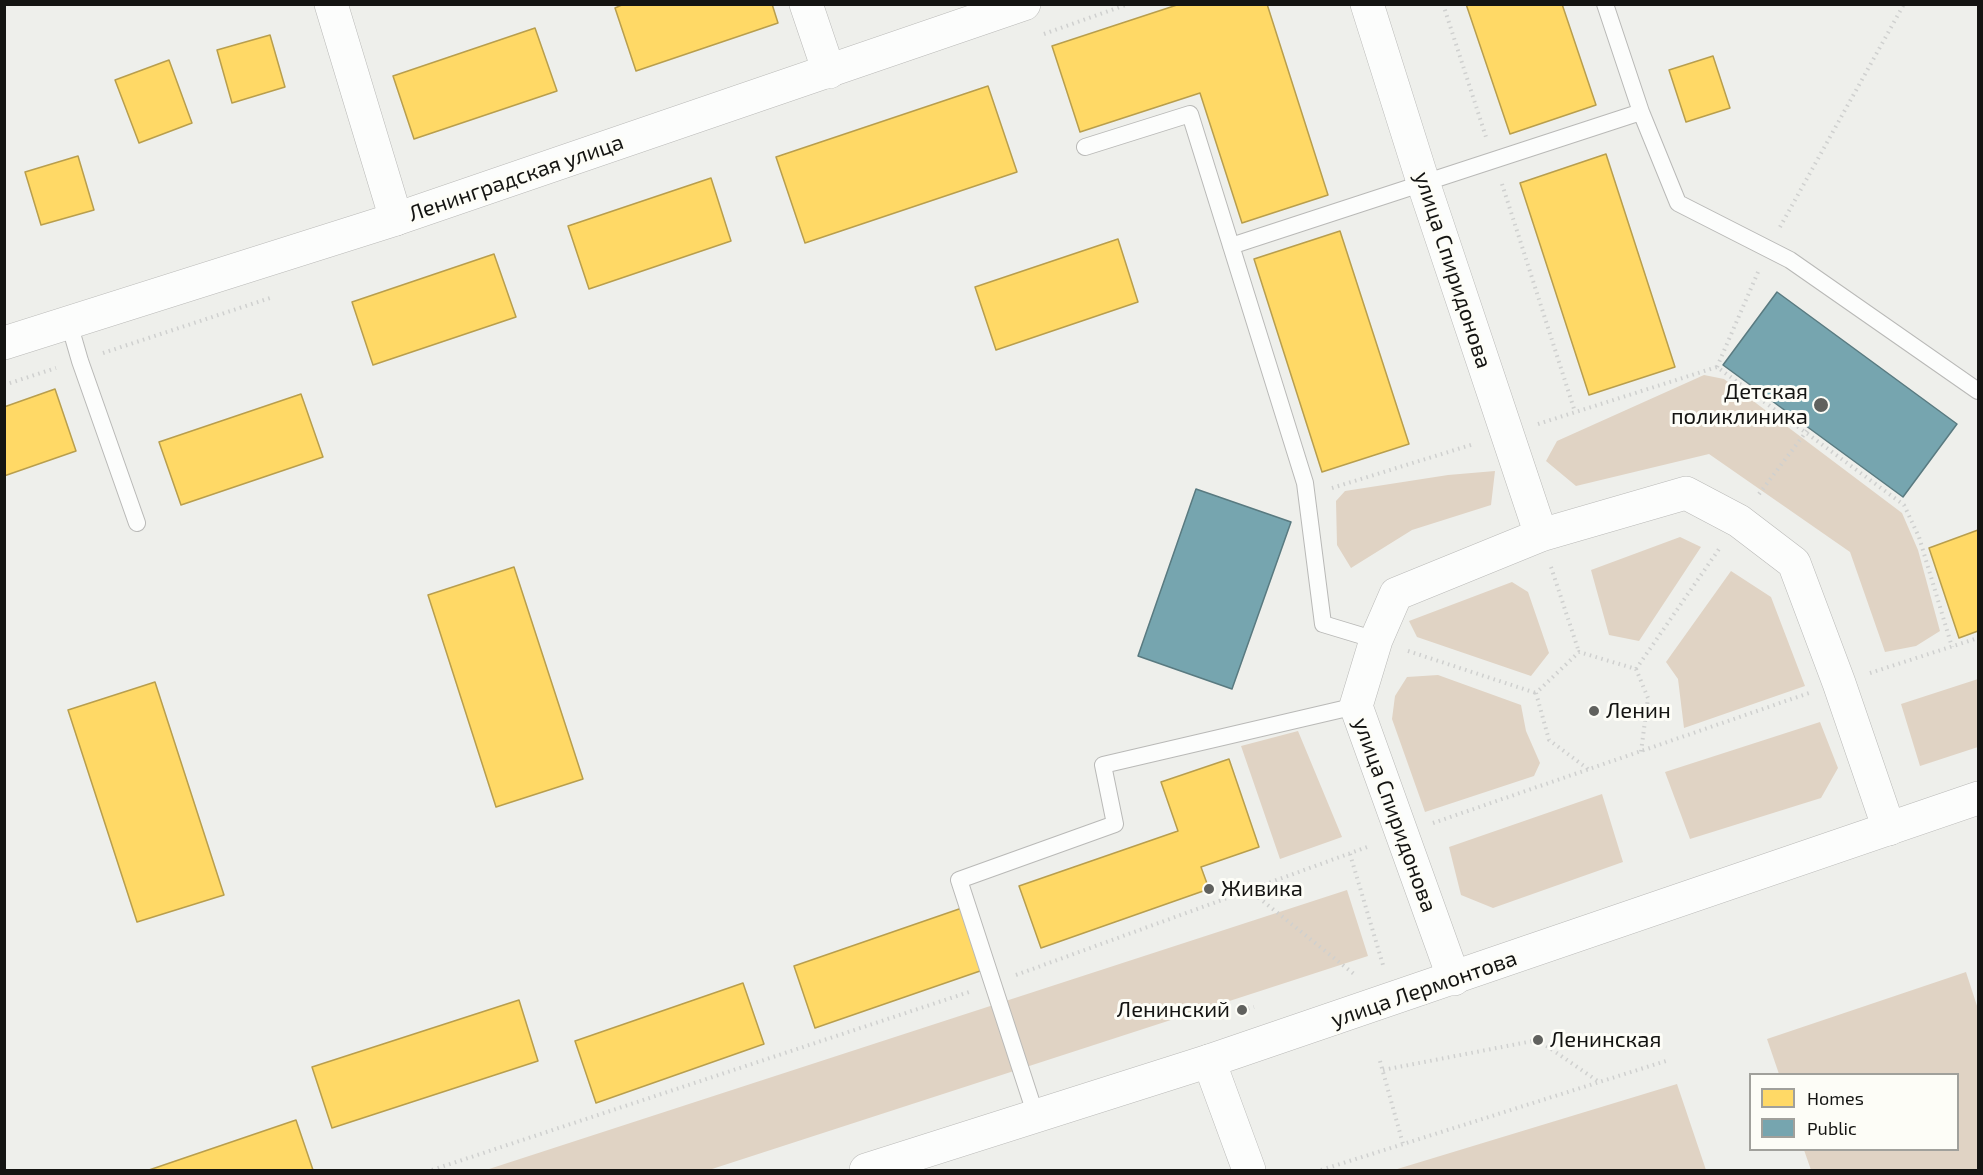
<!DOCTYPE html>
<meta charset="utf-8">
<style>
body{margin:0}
#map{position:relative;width:1983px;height:1175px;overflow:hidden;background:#eeefeb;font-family:"Exo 2",sans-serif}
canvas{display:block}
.frame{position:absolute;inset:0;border:6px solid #141412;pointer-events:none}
.legend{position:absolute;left:1749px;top:1073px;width:210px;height:78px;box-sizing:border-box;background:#fdfdf7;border:2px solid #a0a09b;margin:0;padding:8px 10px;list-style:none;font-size:18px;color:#141412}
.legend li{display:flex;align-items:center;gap:12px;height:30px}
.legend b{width:30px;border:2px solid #a0a09b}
</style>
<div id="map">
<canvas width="1983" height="1175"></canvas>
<div class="frame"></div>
<ul class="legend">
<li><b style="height:16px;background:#ffd966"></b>Homes</li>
<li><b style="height:16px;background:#76a5af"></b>Public</li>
</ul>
</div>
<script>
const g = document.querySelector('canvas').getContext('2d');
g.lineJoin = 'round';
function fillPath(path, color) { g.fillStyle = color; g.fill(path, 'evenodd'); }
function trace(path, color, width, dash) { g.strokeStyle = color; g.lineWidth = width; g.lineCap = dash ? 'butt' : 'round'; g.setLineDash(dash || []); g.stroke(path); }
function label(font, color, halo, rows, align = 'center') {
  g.font = font + ' "Exo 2",sans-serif'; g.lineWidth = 6; g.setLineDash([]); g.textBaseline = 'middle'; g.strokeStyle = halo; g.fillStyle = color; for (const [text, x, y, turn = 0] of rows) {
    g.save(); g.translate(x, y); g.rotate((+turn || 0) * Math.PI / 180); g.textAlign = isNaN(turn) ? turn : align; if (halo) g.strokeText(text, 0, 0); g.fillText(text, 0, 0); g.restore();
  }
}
fillPath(new Path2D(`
 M1704,375L1724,379L1902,513L1918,550L1940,631L1916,646L1885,652L1850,552L1709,454L1576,486L1546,461L1557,441Z
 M1495,471L1491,505L1412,530L1351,568L1337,545L1336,501L1345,491L1448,475Z
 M1680,537L1701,547L1639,641L1609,635L1591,570Z
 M1731,571L1771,597L1805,686L1684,728L1678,679L1666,662Z
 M1512,582L1528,592L1549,653L1531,676L1417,637L1409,621Z
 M1438,675L1521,705L1526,731L1540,763L1534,776L1425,812L1392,719L1395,696L1407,677Z
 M1978,679V747L1920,766L1901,704Z
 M1820,722L1838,768L1821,798L1690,839L1665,772Z
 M1298,731L1342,837L1280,859L1241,746Z
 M1602,794L1623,862L1493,908L1461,895L1449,847Z
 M1347,890L1368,956L709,1170H486Z
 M1966,972L1978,1009V1170H1811L1804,1150H1958V1074H1779L1767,1039Z
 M1677,1084L1706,1170H1394Z`), '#e0d3c4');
const homes = new Path2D(`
 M624,4H772L778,23L636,71L615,8Z
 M1180,4H1267L1328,195L1242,223L1200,93L1080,132L1052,46Z
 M1466,4H1562L1596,105L1510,134Z
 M535,28L557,91L414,139L393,76Z
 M270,35L285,87L232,103L217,50Z
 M1713,56L1730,108L1686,122L1669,70Z
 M169,60L192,123L139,143L115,80Z
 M988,86L1017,172L805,243L776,157Z
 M1606,154L1675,367L1589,395L1520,183Z
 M78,156L94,210L41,225L25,172Z
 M711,178L731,241L589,289L568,226Z
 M1340,231L1409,444L1322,472L1254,259Z
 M1118,239L1138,302L996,350L975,287Z
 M494,254L516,317L373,365L352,302Z
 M55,389L76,451L4,476V407Z
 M301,394L323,457L181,505L159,442Z
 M1978,530V631L1959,638L1929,548Z
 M514,567L583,779L496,807L428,595Z
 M155,682L224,895L137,922L68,710Z
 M1229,759L1259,847L1201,867L1209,889L1041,948L1019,886L1178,831L1161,782Z
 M962,908L983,970L815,1028L794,966Z
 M743,983L764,1044L596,1103L575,1041Z
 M519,1000L538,1061L332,1128L312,1067Z
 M296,1120L313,1170H149Z`);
fillPath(homes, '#ffd966');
trace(homes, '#b89e4d', 1.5);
const public = new Path2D(`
 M1777,292L1957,424L1903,497L1723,365Z
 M1196,489L1291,522L1232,689L1138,656Z`);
fillPath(public, '#76a5af');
trace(public, '#597a80', 1.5);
const lane = new Path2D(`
 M1641,112L1678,203L1790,260L1978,391
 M1085,147L1190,114L1305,483L1323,624L1376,640
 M1231,246L1641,112L1605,4
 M69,323L80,361L137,523
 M1036,1116L959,880L1115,824L1103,765L1356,706`);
const street = new Path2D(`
 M331,4L396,219
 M806,4L829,72
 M1367,4L1424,185L1541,535
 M1454,979L1356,706L1376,640L1396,594L1541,535L1686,493L1739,521L1794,563L1839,683L1889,829
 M1209,1061L1249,1170`);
const secondary = new Path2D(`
 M4,343L396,219L1024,4`);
const primary = new Path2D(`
 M866,1170L1209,1061L1978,798`);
trace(lane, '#b9b9b7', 18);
trace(street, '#b9b9b7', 34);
trace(secondary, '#b9b9b7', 34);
trace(primary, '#b9b9b7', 34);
trace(new Path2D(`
 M1443,4L1486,137
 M1044,34L1128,4
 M1502,184L1575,412
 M1780,227L1904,4
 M103,353L270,298
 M1717,367L1758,272
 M4,385L56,368
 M1538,424L1717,367L1904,505L1919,537L1952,647
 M1332,488L1474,444
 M1759,494L1809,428
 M1551,567L1579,652
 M1408,651L1536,693
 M1636,669L1719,549
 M1870,673L1978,638
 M1588,769L1549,740L1536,693L1579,652L1636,669L1648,698L1641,752
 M1433,823L1809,693
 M1350,854L1383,965
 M1249,890L1354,974
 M1016,975L1370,846
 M1242,1010L1254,1007
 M1380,1061L1403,1144
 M1383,1070L1538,1040L1599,1082
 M432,1170L969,992
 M1321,1170L1669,1060`), '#cfd0cf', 4, [1.5, 4.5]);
trace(lane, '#fcfdfc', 16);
trace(street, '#fcfdfc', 33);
trace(secondary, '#fcfdfc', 33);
trace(primary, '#fcfdfc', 33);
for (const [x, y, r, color] of [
 [1821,405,8,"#60615e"],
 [1594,711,6,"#60615e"],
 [1209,889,6,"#60615e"],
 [1242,1010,6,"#60615e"],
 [1538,1040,6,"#60615e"]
]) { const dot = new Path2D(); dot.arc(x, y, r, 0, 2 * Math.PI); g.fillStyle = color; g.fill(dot); trace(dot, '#fdfdf7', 2); }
label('22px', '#141412', '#fdfdf7', [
 ["Ленинградская улица",516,178,-19],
 ["улица Спиридонова",1453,270,72],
 ["улица Спиридонова",1395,815,70],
 ["улица Лермонтова",1424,989,-19]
]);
label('22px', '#141412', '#fdfdf7', [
 ["Детская",1808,392,"right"],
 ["поликлиника",1808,417,"right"],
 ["Ленин",1606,711],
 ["Живика",1221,889],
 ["Ленинский",1230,1010,"right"],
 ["Ленинская",1550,1040]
], 'left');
</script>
